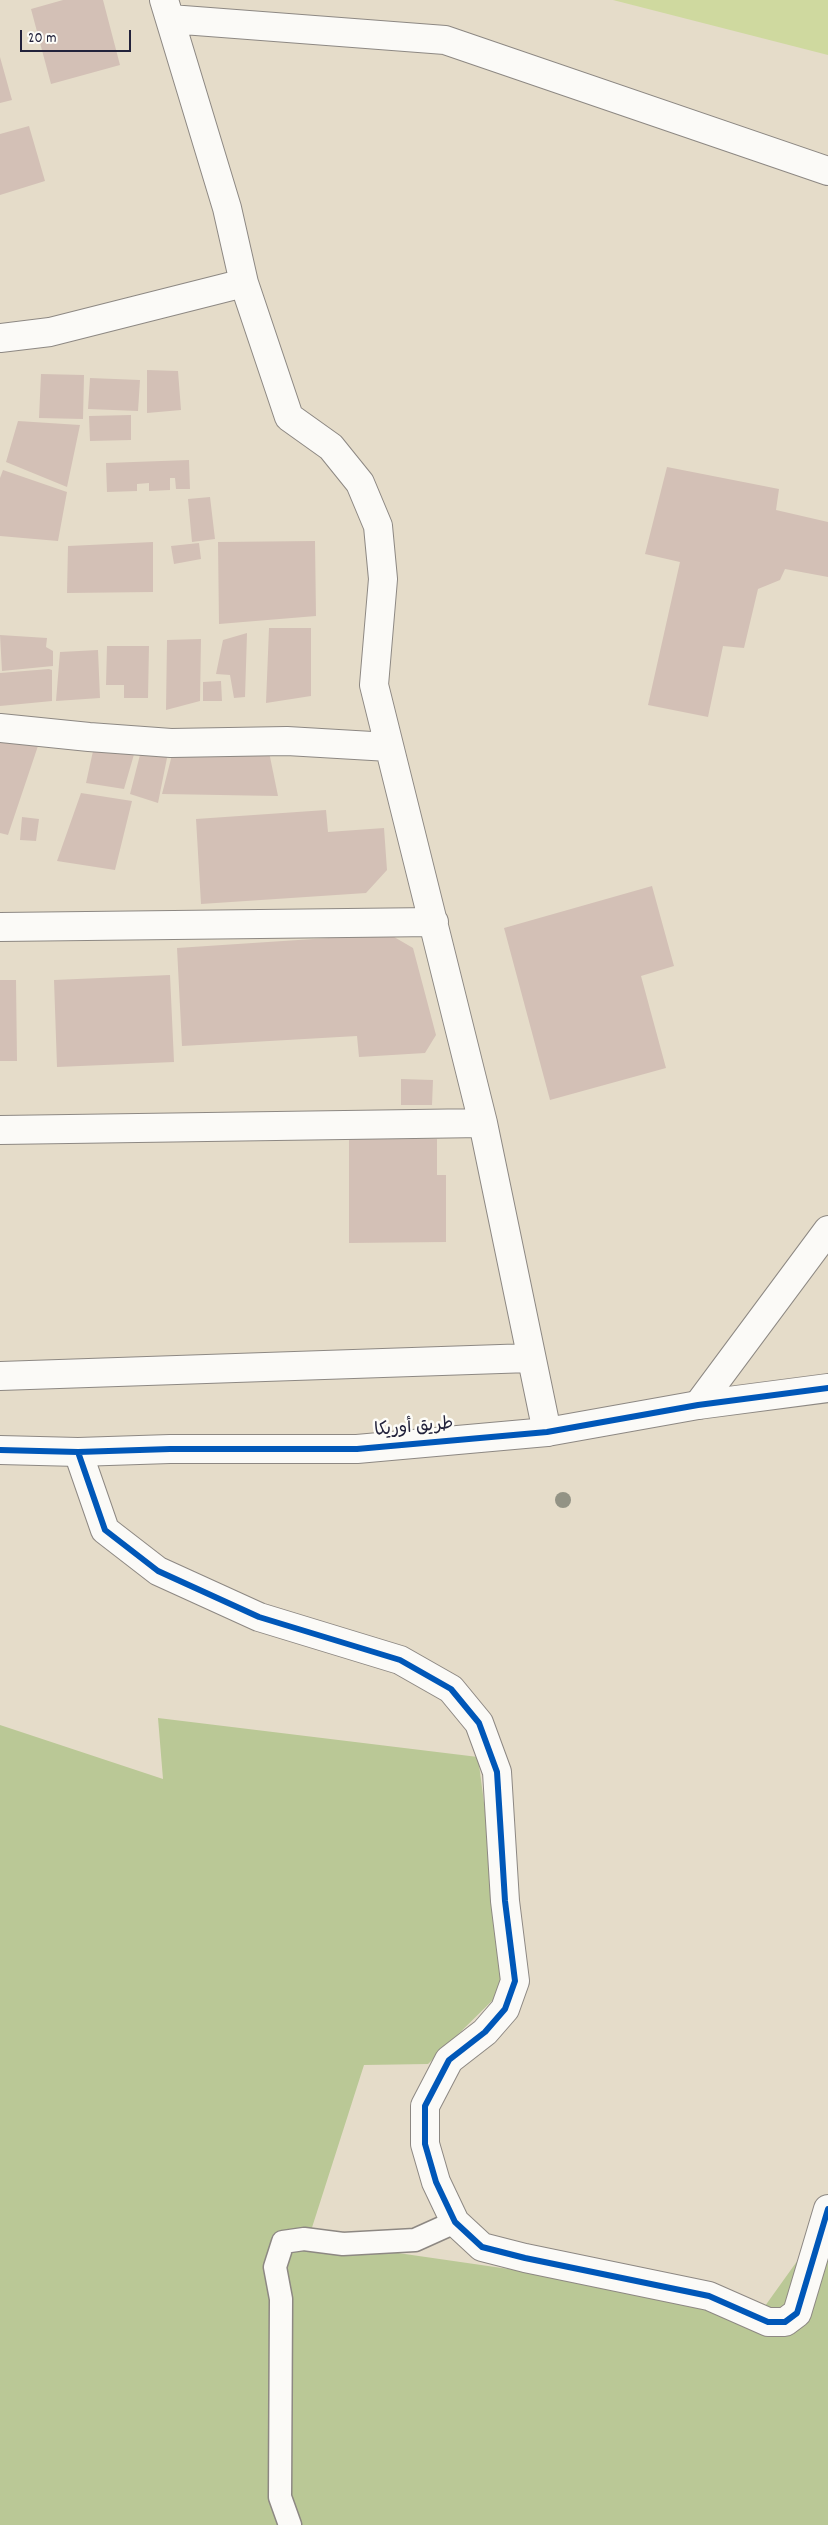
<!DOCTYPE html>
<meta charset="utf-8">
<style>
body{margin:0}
#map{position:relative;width:828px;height:2525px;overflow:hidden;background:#e5dcc9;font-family:Dekko,sans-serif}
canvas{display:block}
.scale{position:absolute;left:20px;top:30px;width:111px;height:22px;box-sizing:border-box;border:2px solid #22223b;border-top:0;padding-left:6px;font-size:15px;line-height:18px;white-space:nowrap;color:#22223b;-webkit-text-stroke:4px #fdfcf7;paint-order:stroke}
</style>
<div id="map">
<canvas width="828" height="2525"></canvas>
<div class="scale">20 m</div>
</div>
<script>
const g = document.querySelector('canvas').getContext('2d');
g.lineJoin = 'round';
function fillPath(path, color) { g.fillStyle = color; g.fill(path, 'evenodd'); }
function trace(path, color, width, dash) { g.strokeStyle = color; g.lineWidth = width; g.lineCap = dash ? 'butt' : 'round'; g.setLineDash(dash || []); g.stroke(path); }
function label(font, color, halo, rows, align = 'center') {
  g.font = font + ' Dekko,"Playpen Sans Arabic",sans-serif'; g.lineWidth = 5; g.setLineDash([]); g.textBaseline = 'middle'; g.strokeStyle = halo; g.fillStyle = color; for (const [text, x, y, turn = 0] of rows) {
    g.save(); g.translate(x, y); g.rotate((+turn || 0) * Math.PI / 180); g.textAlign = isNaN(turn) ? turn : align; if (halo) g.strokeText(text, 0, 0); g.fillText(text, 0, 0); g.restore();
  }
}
fillPath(new Path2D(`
 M613,0H828V55Z`), '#cfd99f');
fillPath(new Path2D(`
 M158,1718L478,1757L508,1985L428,2064L364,2065L308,2240L765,2306L828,2218V2525H0V1725L163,1779Z`), '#bac896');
fillPath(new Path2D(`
 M63,0H103L120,65L51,84L31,9Z
 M0,57L12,100L0,103Z
 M29,126L45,181L0,195V134Z
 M147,370L178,371L181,410L147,413Z
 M41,374L84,375L83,419L39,418Z
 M90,378L140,380L138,411L88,409Z
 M131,415V440L90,441L89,416Z
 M18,421L80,425L67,487L6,462Z
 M189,460L190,489H176L175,478H170V490L149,491V483L137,484V491L107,492L106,463Z
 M667,467L779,489L776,510L828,522V577L785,569L780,580L758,589L744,648L723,646L708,717L648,705L680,562L645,554Z
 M3,470L67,492L58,541L0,536V478Z
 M210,497L215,539L192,542L188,499Z
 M315,541L316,616L219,624L218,542Z
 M153,542V592L67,593L68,546Z
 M199,543L201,559L174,564L171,546Z
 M269,628H311V696L266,703Z
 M247,633L245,697L234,698L230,675L216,674L223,640Z
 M0,635L47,638L46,647L53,651V666L2,671Z
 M201,639L200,701L166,710L167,640Z
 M107,646H149L148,698H124V685H106Z
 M98,650L100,698L56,701L60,652Z
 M49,669L52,670V701L0,706V673Z
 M221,681L222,701H203V682Z
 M0,734L40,740L8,835L0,833Z
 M95,742L137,744L124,789L86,783Z
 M142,747L169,748L158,803L130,794Z
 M174,747H268L278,796L162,794Z
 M81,793L132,801L115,870L57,861Z
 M326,810L328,832L384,828L387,870L366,893L201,904L196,819Z
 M22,817L39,819L36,841L20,840Z
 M652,886L674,966L641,976L666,1068L550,1100L504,928Z
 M389,934L413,948L436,1035L425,1053L359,1057L357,1036L182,1046L177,948Z
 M170,975L174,1062L57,1067L54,980Z
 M0,980H16L17,1061H0Z
 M401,1079L433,1080L432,1105H401Z
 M349,1139H437V1175H446V1242L349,1243Z`), '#d3c0b6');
const service = new Path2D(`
 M290,2525L280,2497L281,2299L275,2267L283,2242L304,2239L343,2244L415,2240L455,2222`);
const minor = new Path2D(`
 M164,0L227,208L244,283L289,417L331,447L360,483L378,526L383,579L374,685L483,1123L547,1432
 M170,19L445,40L828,171
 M0,338L50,332L244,283
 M0,728L89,737L171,743L287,741L389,747
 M0,927L434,922
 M0,1130L483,1123
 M0,1376L530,1358
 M698,1405L828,1230
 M78,1452L105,1530L158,1571L259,1617L400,1660L451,1689L479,1723L497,1772L505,1901L515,1981L505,2009L485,2032L449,2060L425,2106V2144L436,2182L455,2222L482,2247L525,2258L709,2296L768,2322H785L797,2313L828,2209`);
const tertiary = new Path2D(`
 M0,1450L78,1452L170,1449H357L547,1432L698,1405L828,1388`);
trace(service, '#8d8883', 25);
trace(minor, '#8d8883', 30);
trace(tertiary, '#8d8883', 30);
trace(service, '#fbfaf7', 22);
trace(minor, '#fbfaf7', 28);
trace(tertiary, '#fbfaf7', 28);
trace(new Path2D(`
 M0,1450L78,1452L170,1449H357L547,1432L698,1405L828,1388
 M78,1452L105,1530L158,1571L259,1617L400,1660L451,1689L479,1723L497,1772L505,1901L515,1981L505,2009L485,2032L449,2060L425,2106V2144L436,2182L455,2222L482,2247L525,2258L709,2296L768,2322H785L797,2313L828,2209`), '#0057b8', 6);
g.fillStyle = '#939385';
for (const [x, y] of [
 [563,1500]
]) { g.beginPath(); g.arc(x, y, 8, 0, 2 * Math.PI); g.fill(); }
label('18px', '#22223b', '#fdfcf7', [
 ["طريق أوريكا",414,1429,-5]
]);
</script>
